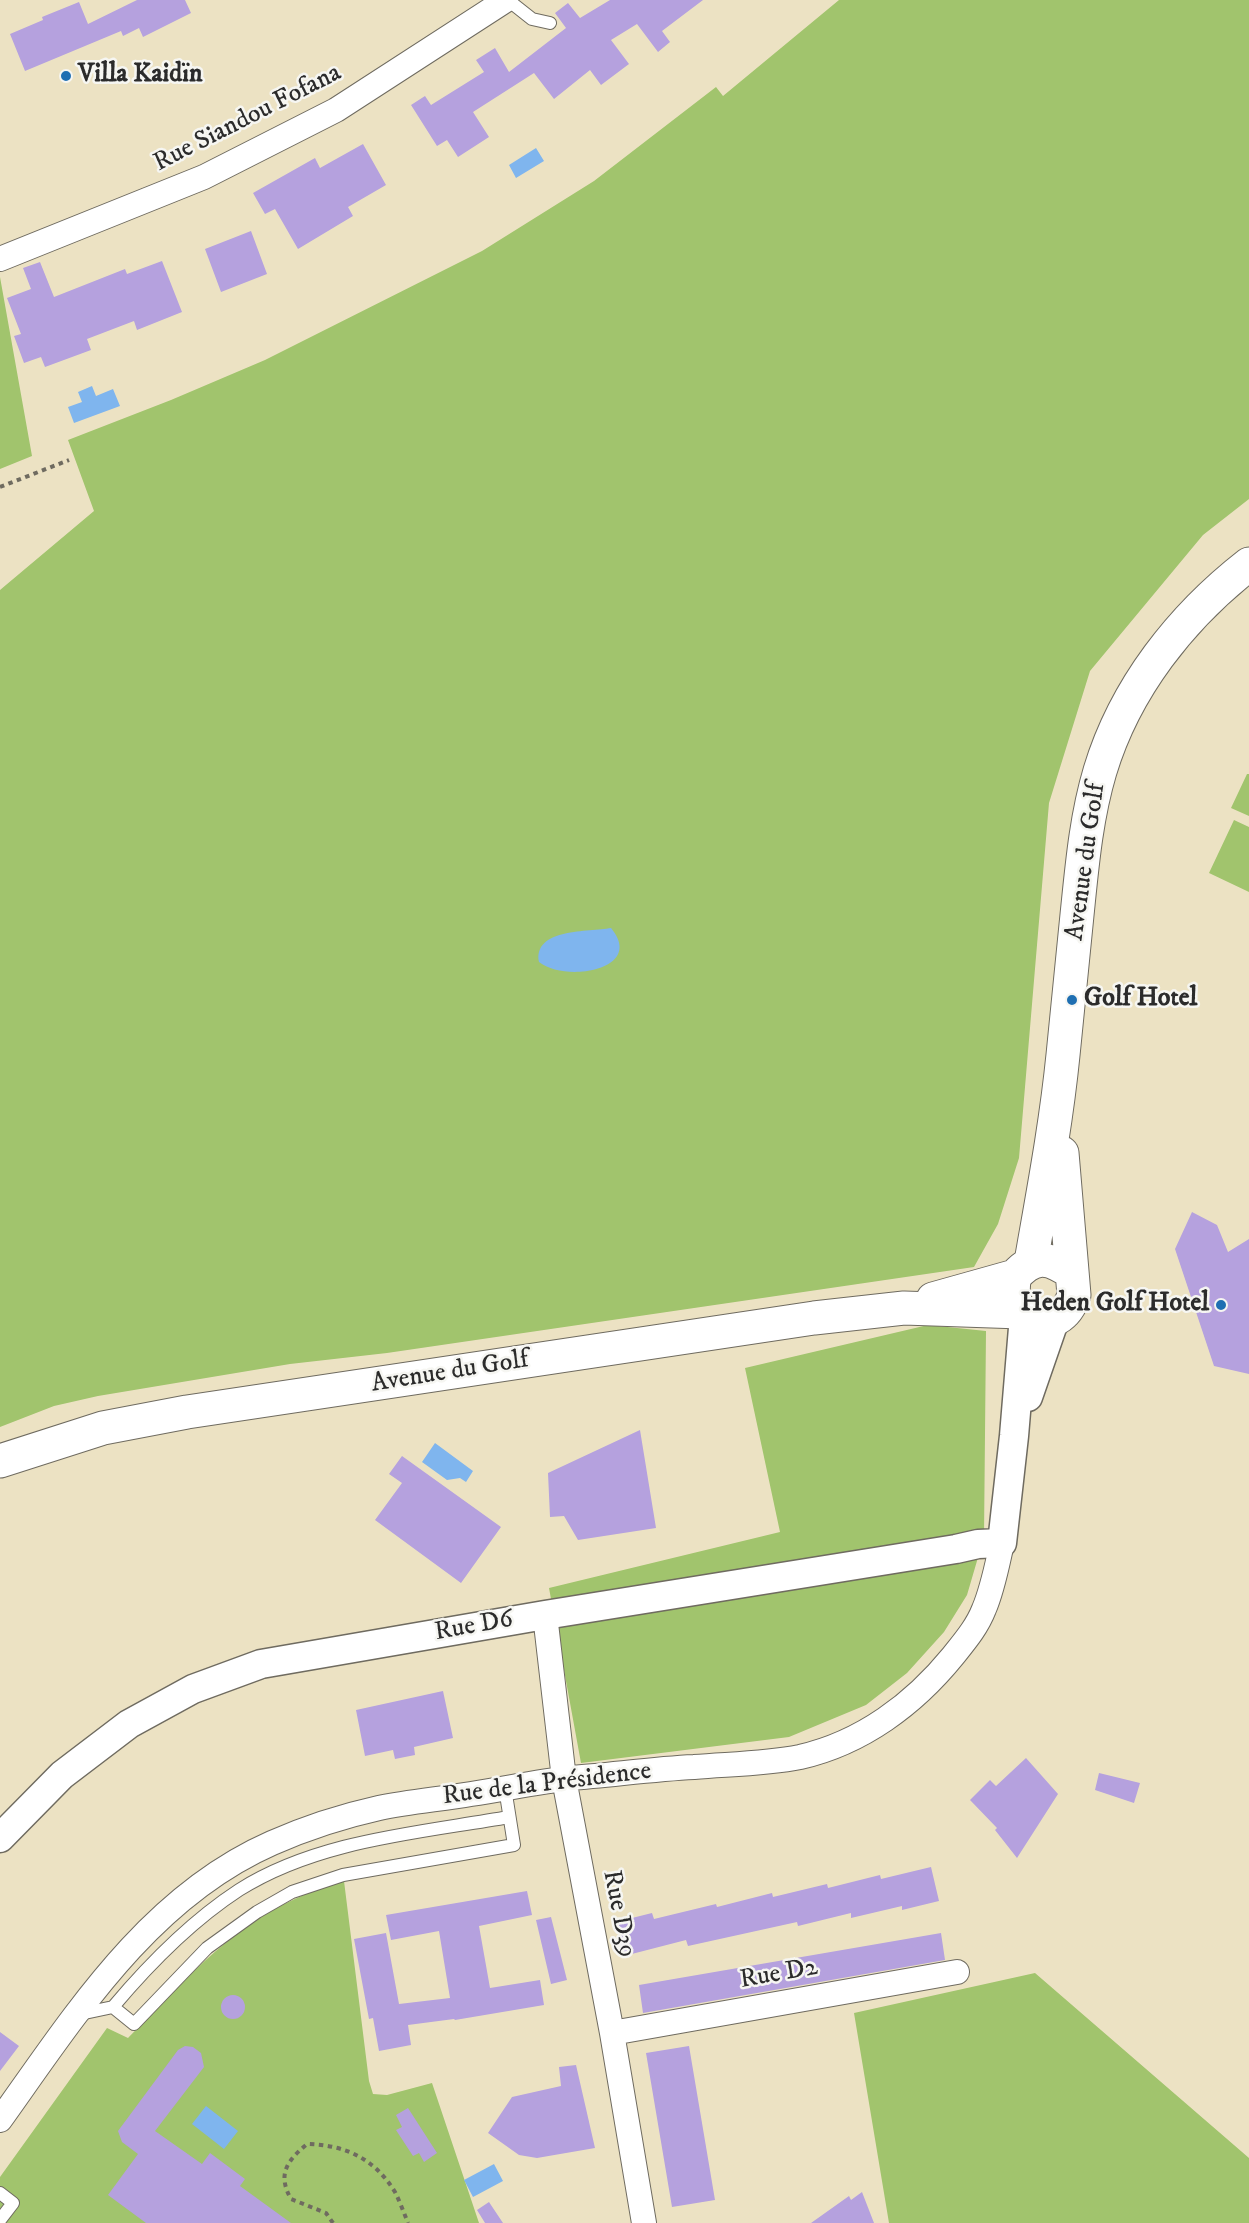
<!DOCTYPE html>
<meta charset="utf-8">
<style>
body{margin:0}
canvas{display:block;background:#ece2c3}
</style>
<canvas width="1249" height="2223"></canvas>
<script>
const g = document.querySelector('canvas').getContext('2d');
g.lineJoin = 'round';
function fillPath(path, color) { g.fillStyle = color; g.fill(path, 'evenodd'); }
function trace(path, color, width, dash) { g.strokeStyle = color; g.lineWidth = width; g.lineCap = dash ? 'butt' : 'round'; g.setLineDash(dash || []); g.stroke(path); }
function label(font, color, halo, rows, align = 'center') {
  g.font = font + ' "IM FELL DW Pica",serif'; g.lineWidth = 5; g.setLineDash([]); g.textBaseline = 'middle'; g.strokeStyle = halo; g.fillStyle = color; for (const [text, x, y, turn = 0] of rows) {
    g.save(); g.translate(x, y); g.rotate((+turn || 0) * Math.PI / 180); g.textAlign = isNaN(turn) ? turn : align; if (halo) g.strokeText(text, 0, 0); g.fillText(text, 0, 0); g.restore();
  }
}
fillPath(new Path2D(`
 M839,0H1249V499L1203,535L1090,671L1049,803L1019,1158L998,1224L974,1267L387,1353L290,1364L98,1396L54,1406L0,1427V590L94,511L68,440L171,400L265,360L482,251L594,181L716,87L723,96Z
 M0,277L32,456L0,469Z
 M1247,774H1249V816L1231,808Z
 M1234,820L1249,827V892L1209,873Z
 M928,1325L986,1331L984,1537L967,1595L944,1632L907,1673L866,1705L789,1737L581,1763L549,1588L780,1532L745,1368Z
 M344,1881L369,2081L373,2094L387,2095L432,2083L479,2223H0V2177L107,2028L128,2038C179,1986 229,1928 297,1898C312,1891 329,1887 344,1881Z
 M1035,1973L1249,2158V2223H889L854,2013Z`), '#a1c46d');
fillPath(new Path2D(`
 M536,148L544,161L516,178L509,165Z
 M92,386L96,396L113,389L120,406L74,423L68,407L82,402L78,392Z
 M611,928C646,970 565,983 539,962C533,928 589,932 611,928Z
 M435,1443L473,1471L466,1482L460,1478L447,1480L422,1462Z
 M206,2106L238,2131L224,2149L192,2124Z
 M494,2164L503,2181L473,2197L464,2180Z`), '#7fb5ee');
fillPath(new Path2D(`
 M137,0H185L191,13L143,37L139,28L123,36L121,31L25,71L10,34L43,20L42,17L79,2L88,24Z
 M610,0H703L662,31L670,42L658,52L637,24L611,40L629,64L601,85L590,70L554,99L534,73L473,112L489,137L458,157L447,140L437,146L411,105L425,96L431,105L484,72L476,60L495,48L509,72L566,28L555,13L568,3L580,18Z
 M363,144L386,185L348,207L353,216L298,249L275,209L265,214L253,193L315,158L320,168Z
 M251,231L267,274L221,292L205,249Z
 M162,261L182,312L137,330L134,321L87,339L91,350L45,367L41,357L24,363L14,336L21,334L7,298L31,289L23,268L40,262L54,297L125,269L127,274Z
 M1192,1212L1217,1225L1228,1252L1249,1239V1374L1214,1366L1175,1249Z
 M640,1430L656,1528L578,1540L564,1516L550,1517L548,1473Z
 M402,1456L501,1527L461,1583L375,1520L402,1483L389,1474Z
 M443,1691L453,1738L414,1747L415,1755L395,1759L393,1750L365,1756L356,1710Z
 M1026,1758L1058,1794L1017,1858L995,1830L997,1828L970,1800L990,1780L996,1786Z
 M1099,1773L1140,1783L1134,1803L1095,1790Z
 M931,1867L939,1901L902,1910V1906L851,1918V1913L798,1926L797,1922L688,1946L686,1940L624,1956L616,1922L652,1913L654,1919L716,1904L717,1907L772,1893L773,1897L827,1884L828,1888L880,1875L881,1879Z
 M527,1891L532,1915L479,1926L490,1988L540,1980L544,2005L455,2020L454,2019L408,2025L411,2045L379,2051L373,2018L369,2019L354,1939L386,1933L399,2004L450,1998L439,1931L391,1940L386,1915Z
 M551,1917L567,1980L551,1984L536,1920Z
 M941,1933L945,1960L643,2013L639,1985Z
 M221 2007a12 12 0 1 1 24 0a12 12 0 1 1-24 0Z
 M0,2032L19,2046L0,2071Z
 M185,2046L193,2047L201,2053L204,2067L155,2131L202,2164L210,2153L245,2179L240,2186L291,2223H146L108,2195L138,2154L122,2142L118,2131L178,2050Z
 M689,2046L715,2200L672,2207L646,2053Z
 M576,2065L595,2148L537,2158L519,2155L488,2133L512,2097L561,2086L559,2067Z
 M408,2108L437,2153L424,2162L419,2153L413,2156L396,2130L402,2127L396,2115Z
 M862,2192L874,2223H811L849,2196L851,2200Z
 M489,2202L503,2223H485L477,2210Z`), '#b5a1de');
const service = new Path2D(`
 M508,0L532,19L550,23
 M113,2007C150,1963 190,1922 239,1890C318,1840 419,1833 509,1817
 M80,2014L113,2007L134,2024L207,1948L257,1912L292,1892L343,1875L514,1845L505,1788
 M0,2193L13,2203L0,2220`);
const minor = new Path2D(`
 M0,259L204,177L336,110L506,0
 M545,1615L564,1779L612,2033L644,2223
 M612,2033L957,1972
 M0,2120C75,2015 149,1897 272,1843C306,1828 343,1816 379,1808C409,1802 441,1799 471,1794C504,1789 537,1782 570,1778C611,1775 653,1769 694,1767C730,1764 765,1764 800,1757C862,1743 914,1704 953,1656C965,1641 977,1627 984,1609C993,1588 997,1565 1002,1543`);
const tertiary = new Path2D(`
 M1028,1397L1055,1319
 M0,1838L62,1775L129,1724L193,1689L261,1664L545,1615L956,1549L978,1544L1002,1543L1014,1436L1024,1316`);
const secondary = new Path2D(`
 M1062,1153L1074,1295C1060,1340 1003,1326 1015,1276C1035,1254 1049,1257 1072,1273
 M1031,1262C1043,1193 1056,1125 1063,1055C1068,1008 1072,962 1077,915C1082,866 1086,818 1100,771C1125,688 1181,617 1249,564
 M933,1299L1015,1276
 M0,1461L103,1428L187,1412L814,1318L904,1308L1021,1312`);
trace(service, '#6f6b60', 14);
trace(minor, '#6f6b60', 26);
trace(tertiary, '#6f6b60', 31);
trace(secondary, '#6f6b60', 35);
trace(new Path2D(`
 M0,487L69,460
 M333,2223L326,2213L291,2199C277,2174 287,2161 307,2144C345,2145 374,2158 395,2192C400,2202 404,2213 408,2223`), '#6f6b60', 4, [4.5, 4.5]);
trace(service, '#fff', 12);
trace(minor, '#fff', 24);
trace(tertiary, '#fff', 28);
trace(secondary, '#fff', 33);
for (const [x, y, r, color] of [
 [66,76,6,"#1f6fb2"],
 [1072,1000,6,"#1f6fb2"],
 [1221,1305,6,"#1f6fb2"]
]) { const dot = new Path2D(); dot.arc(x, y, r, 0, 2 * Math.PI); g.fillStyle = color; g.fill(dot); trace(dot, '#f6f6f2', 2); }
label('bold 26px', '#2b2b2b', '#f6f6f2', [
 ["Villa Kaidïn",78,76],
 ["Golf Hotel",1084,1000],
 ["Heden Golf Hotel",1209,1305,"right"]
], 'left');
label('26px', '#2b2b2b', '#f6f6f2', [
 ["Rue Siandou Fofana",248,119,-27],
 ["Avenue du Golf",1087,862,-82],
 ["Avenue du Golf",450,1373,-9],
 ["Rue D6",474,1627,-10],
 ["Rue de la Présidence",547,1785,-7],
 ["Rue D39",618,1914,79],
 ["Rue D2",779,1975,-10]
]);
</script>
